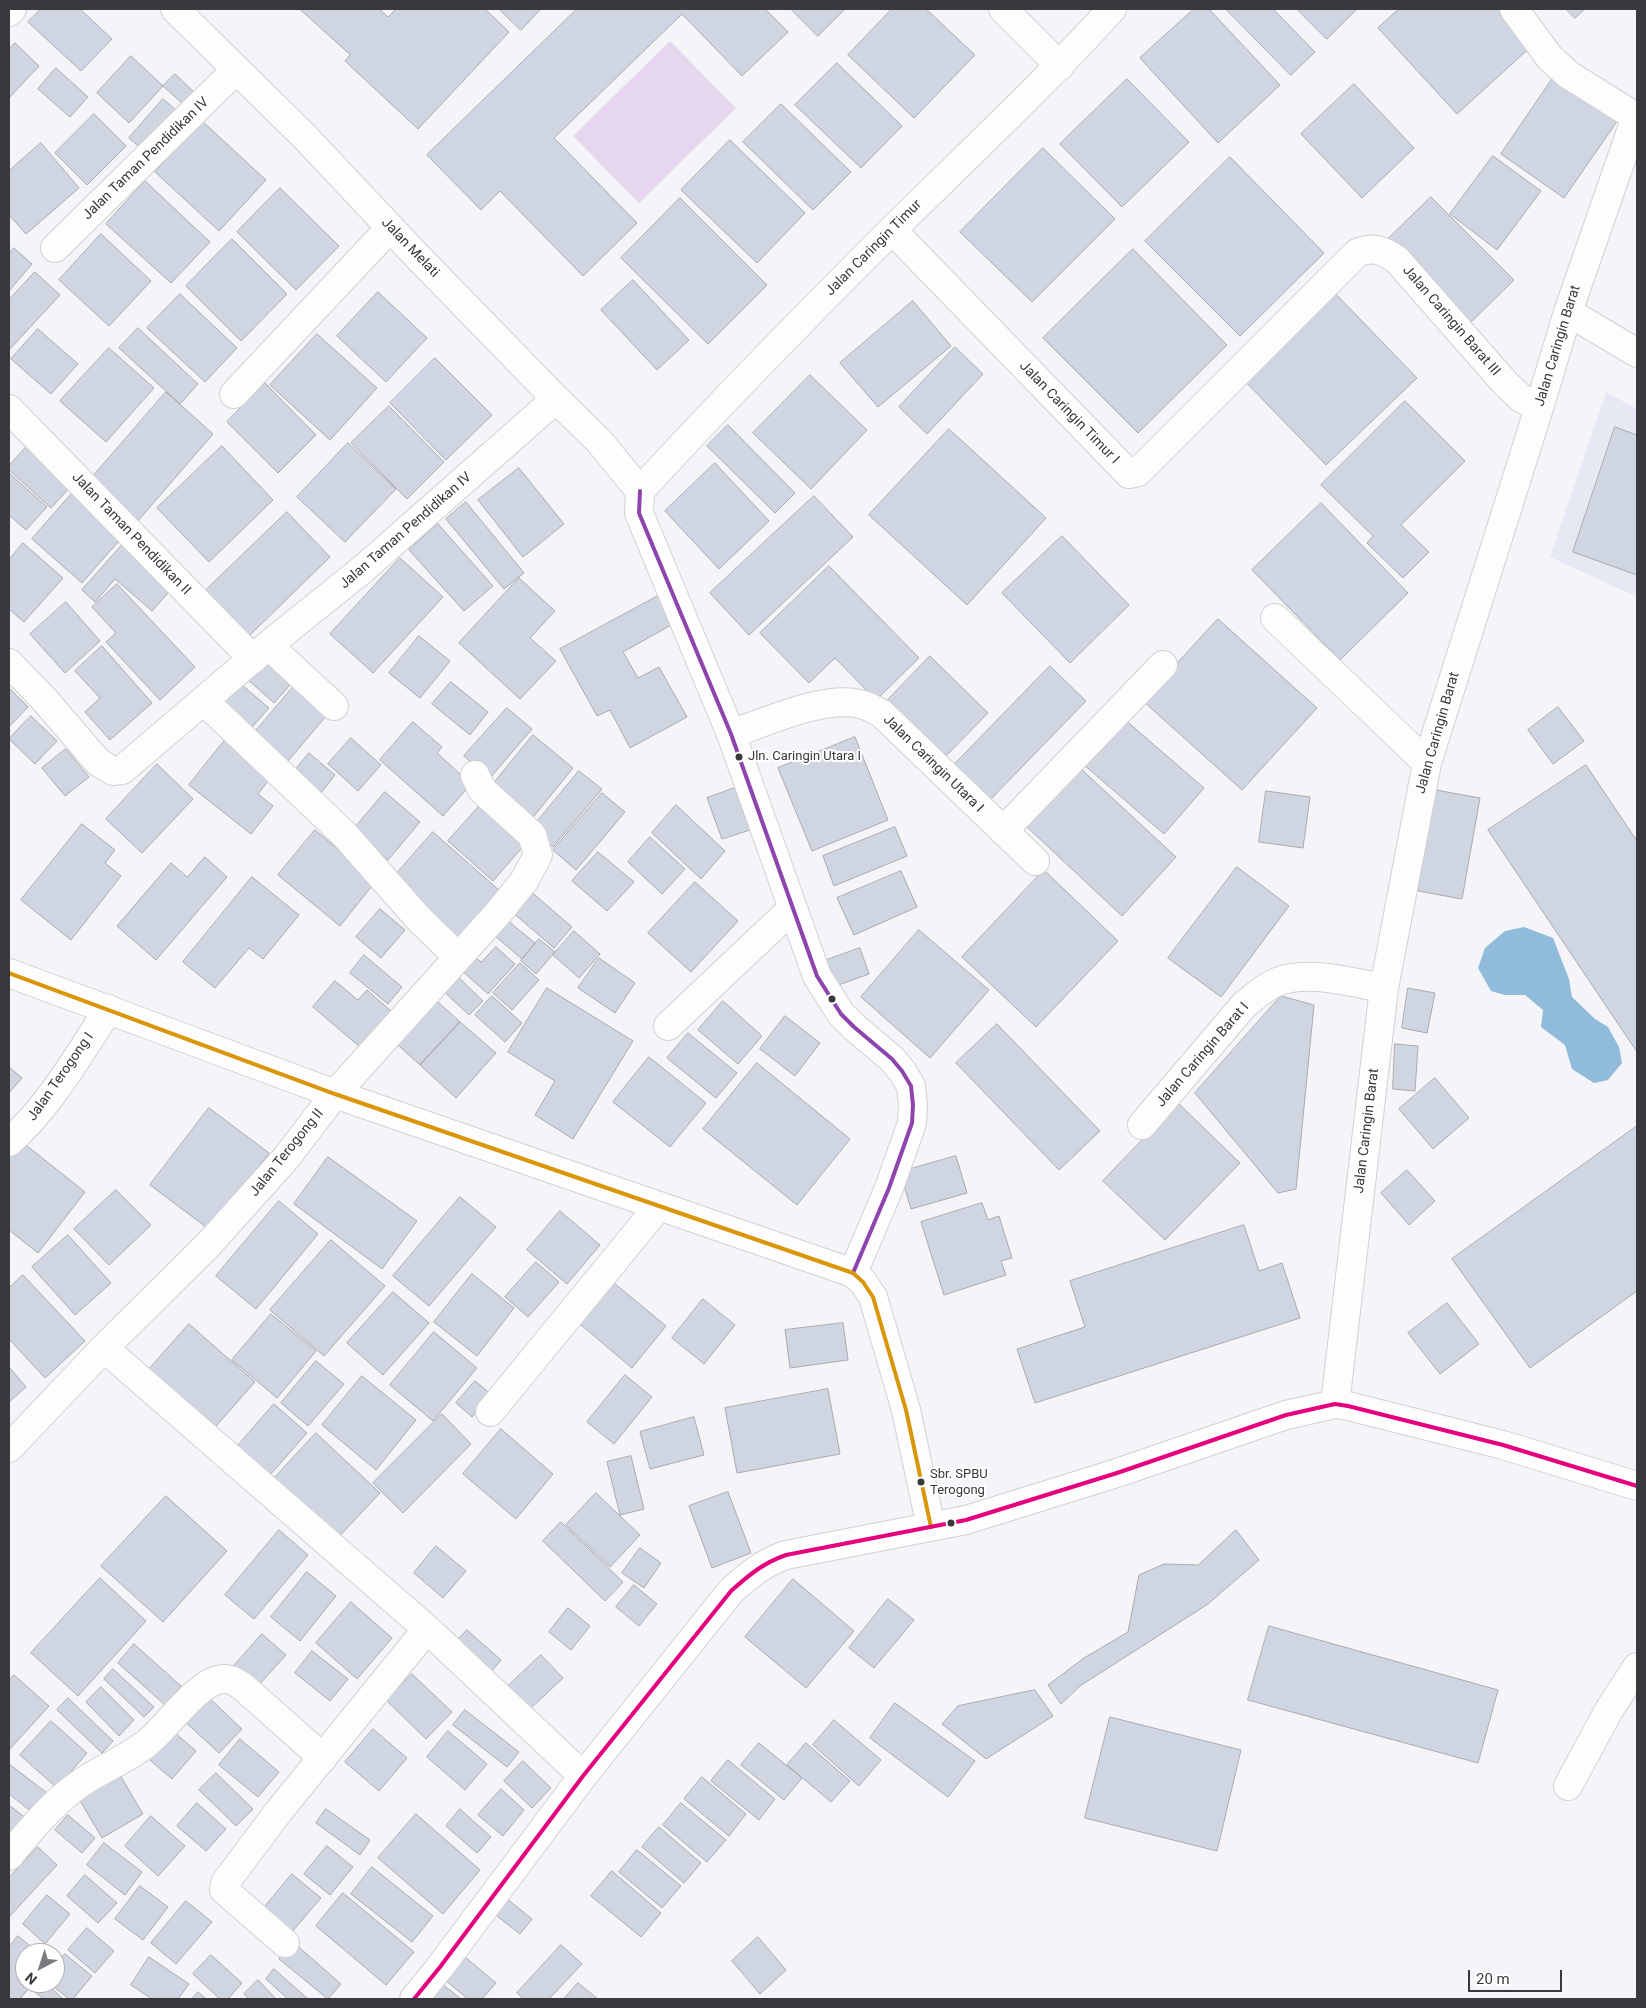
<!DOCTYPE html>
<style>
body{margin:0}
#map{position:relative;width:1646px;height:2008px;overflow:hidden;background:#f4f4f9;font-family:Roboto,sans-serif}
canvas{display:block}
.frame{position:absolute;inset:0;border:10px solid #39393d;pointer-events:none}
.north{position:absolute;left:15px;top:1943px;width:50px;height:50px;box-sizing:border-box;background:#fff;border:1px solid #b0b0b1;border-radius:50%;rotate:220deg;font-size:14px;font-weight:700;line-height:20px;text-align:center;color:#39393d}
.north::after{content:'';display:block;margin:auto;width:18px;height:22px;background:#7a7a7f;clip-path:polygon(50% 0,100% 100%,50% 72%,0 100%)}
.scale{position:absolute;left:1468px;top:1970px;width:94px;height:22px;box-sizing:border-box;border:2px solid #39393d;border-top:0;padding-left:6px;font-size:15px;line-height:18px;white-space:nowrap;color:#39393d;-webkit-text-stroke:4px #fff;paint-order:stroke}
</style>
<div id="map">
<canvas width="1646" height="2008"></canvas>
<div class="frame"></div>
<div class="north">N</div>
<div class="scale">20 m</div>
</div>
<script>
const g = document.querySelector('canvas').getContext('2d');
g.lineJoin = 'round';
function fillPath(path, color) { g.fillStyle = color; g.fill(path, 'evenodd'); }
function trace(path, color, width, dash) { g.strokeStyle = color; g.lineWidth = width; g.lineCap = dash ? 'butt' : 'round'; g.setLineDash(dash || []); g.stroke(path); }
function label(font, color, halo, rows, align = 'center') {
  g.font = font + ' Roboto,sans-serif'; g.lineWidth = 4; g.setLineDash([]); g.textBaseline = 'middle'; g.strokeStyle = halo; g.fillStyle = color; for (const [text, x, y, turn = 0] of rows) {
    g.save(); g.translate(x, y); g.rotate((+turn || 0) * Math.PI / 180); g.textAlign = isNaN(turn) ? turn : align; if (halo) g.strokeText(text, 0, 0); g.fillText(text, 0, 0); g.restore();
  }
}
fillPath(new Path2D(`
 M1606,392L1637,409V597L1550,557Z`), '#e6e8f3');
fillPath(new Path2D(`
 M670,41L736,108L639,203L573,136Z`), '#e6d7ee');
fillPath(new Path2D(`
 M1524,927L1553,938L1569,979L1572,997L1595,1019L1608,1027L1619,1047L1622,1063L1608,1080L1594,1083L1572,1069L1565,1045L1541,1027L1543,1010L1525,995H1505L1491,991L1478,968L1485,948L1505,931Z`), '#91bbda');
const building = new Path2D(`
 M41,9H80L112,39L81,71L28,22Z
 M300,9H379L388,17L396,9H485L509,32L418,129L345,61L350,55Z
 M499,9H541L521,30Z
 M577,9H765L788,32L742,76L682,14L554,138L637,223L583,276L500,191L481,210L427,155Z
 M791,9H845L818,36Z
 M892,9H926L975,55L914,118L848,55Z
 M1194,9H1209L1280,85L1218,143L1140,58Z
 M1226,9H1273L1315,52L1291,75Z
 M1297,9H1357L1327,39Z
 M1399,9H1504L1535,43L1457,114L1378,28Z
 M1566,9H1585L1575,18Z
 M15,43L39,66L9,98V50Z
 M131,56L163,86L129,123L97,93Z
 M837,63L902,126L861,168L795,105Z
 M56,68L88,97L70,117L38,89Z
 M175,74L194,92L183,104L163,86Z
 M1555,75L1618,120L1564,198L1501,154Z
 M1127,79L1189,142L1122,207L1060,144Z
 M1354,84L1414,148L1362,198L1301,134Z
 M163,99L176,110L142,149L129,138Z
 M781,104L851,172L813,210L743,142Z
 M94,114L126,146L87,185L55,153Z
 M202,121L266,180L219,231L155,172Z
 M730,140L805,213L757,263L681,190Z
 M41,143L79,188L26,234L9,215V171Z
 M1043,148L1115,219L1032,302L960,232Z
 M1493,156L1541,191L1497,250L1450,214Z
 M1230,157L1324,253L1240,336L1145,241Z
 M145,181L210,242L171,283L106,224Z
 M280,188L339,246L296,290L237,232Z
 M1431,197L1514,280L1466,327L1384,243Z
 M680,198L767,285L708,344L621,258Z
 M101,234L151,281L109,326L59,280Z
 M232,239L287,294L241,341L186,286Z
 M14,248L32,264L9,291V254Z
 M1133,249L1227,345L1138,433L1043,338Z
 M35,272L60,295L9,350V300Z
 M633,280L689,340L657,370L601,310Z
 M1329,287L1417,378L1326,465L1238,374Z
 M378,292L427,338L386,382L337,336Z
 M180,294L237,348L205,382L147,328Z
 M913,301L951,346L878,407L840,363Z
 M138,328L198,384L180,404L119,348Z
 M38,329L78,364L51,394L11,359Z
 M317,334L377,388L330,440L270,385Z
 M955,347L983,374L927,434L899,407Z
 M109,348L154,388L106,442L60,401Z
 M435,358L492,415L446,460L390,403Z
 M810,375L867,430L811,489L753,433Z
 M265,383L316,435L278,473L227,422Z
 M166,392L213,434L137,522L89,481Z
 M1405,401L1465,461L1401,525L1429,552L1403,578L1367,543L1373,536L1321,485Z
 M389,406L444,462L407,499L351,443Z
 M728,425L795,493L775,513L707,446Z
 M1615,427L1637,435V575L1573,552Z
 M949,429L1046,518L967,605L869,515Z
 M348,443L396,489L345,542L297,497Z
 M28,445L72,485L51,508L9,470V466Z
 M222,446L273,500L209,562L157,508Z
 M715,463L769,521L719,569L665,511Z
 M519,468L564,524L523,557L478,500Z
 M9,473L47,507L26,530L9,515Z
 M75,490L125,534L82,583L32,539Z
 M814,496L853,537L749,635L710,593Z
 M466,502L524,573L504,589L446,519Z
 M1321,503L1408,593L1340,660L1252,570Z
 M287,512L330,557L249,636L205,591Z
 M438,524L493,586L464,611L409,550Z
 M1062,536L1129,605L1070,663L1002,593Z
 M23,543L63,578L24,622L9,609V560Z
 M124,543L174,586L152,611L115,579L95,602L82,590Z
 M400,558L443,597L373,673L330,634Z
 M829,566L919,658L876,700L835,658L809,683L760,633Z
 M519,578L555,611L530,638L556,661L520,699L459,643Z
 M117,584L195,667L160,700L106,642L116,633L92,607Z
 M658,596L673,624L623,652L638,678L659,667L687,717L630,748L610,710L597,716L560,649Z
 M66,602L100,641L65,673L30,634Z
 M1218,619L1317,708L1242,790L1143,701Z
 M419,636L450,661L420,698L389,673Z
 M102,646L152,703L110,740L85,712L100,698L75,671Z
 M268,650L298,676L274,703L245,677Z
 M930,656L988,713L941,761L883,705Z
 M1050,666L1086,701L988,802L952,767Z
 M236,680L269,708L245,735L213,707Z
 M299,680L333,708L288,761L255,732Z
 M451,682L488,712L470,735L432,704Z
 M9,688L28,707L9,727Z
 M1558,707L1584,741L1553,764L1528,730Z
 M507,708L532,729L490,778L464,756Z
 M31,716L57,741L35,764L9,739Z
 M1123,718L1204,788L1164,834L1083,764Z
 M413,722L442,747L437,753L471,784L443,816L380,760Z
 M229,735L275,772L258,794L273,806L251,834L189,785Z
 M533,735L573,768L530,821L490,788Z
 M855,737L888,820L812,851L778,768Z
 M351,738L381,765L358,791L328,764Z
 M66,749L89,777L65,796L42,768Z
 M309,753L335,775L319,795L293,773Z
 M157,764L193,799L142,853L106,819Z
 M1586,765L1637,841V1052L1488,830Z
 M1080,768L1176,857L1122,916L1026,826Z
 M579,771L602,789L553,847L531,829Z
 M735,788L750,830L722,839L707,798Z
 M1436,790L1480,798L1462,899L1418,891Z
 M1266,791L1310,797L1303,848L1259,842Z
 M385,792L420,822L388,860L353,830Z
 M602,793L625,812L576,870L553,850Z
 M482,803L527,842L493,881L448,841Z
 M676,805L725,851L701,879L652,833Z
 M82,824L115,850L105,863L121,876L71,940L21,900Z
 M895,827L907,856L834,886L823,856Z
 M315,830L376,881L340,926L278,875Z
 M433,832L500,891L459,939L391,880Z
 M650,837L685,869L662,894L628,862Z
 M598,852L634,882L607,911L572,881Z
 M205,857L227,877L156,960L117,926L171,863L187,877Z
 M1237,867L1289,906L1221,997L1168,958Z
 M1044,870L1118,941L1036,1027L962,957Z
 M901,871L917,907L854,935L837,898Z
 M252,877L299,915L263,959L249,948L215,988L183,962Z
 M695,882L738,921L691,972L648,933Z
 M529,890L572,927L554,948L511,911Z
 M380,909L405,930L381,958L356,937Z
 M507,920L535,943L522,959L494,935Z
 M919,930L989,990L930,1058L861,997Z
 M574,931L600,954L579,978L553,955Z
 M539,939L555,952L536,974L521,961Z
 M496,947L515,964L488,994L459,968L472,954L481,962Z
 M860,948L869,974L833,987L824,961Z
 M364,955L402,987L388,1004L350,973Z
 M599,958L635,983L615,1013L578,988Z
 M520,963L539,980L512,1010L493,993Z
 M454,973L483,1001L469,1015L439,987Z
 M335,981L358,1000L367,990L391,1011L360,1047L313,1007Z
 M547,988L633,1041L573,1139L535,1115L555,1081L508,1052Z
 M1408,988L1435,993L1427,1033L1402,1028Z
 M428,993L460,1022L420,1065L389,1037Z
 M492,996L522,1023L505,1042L475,1015Z
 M1281,996L1314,1005L1296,1189L1278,1193L1195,1093Z
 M723,1001L762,1036L738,1064L698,1030Z
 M785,1016L820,1043L795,1076L760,1049Z
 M460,1022L496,1053L456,1098L420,1065Z
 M997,1024L1100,1131L1059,1170L956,1063Z
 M688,1033L737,1073L716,1098L667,1058Z
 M1395,1044L1418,1046L1415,1091L1393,1089Z
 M649,1057L706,1103L670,1147L613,1102Z
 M757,1063L850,1139L797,1205L703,1129Z
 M9,1067L22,1078L9,1093Z
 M1435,1078L1469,1118L1433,1149L1399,1109Z
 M1178,1103L1240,1163L1165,1240L1103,1181Z
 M209,1108L269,1153L210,1230L150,1185Z
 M1637,1126V1291L1530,1368L1452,1259Z
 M21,1141L85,1192L38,1253L9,1230V1156Z
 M956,1156L967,1193L911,1209L900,1172Z
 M328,1157L417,1221L382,1269L294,1204Z
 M1407,1170L1435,1201L1409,1225L1381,1193Z
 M116,1190L151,1225L109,1265L74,1229Z
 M460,1197L496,1227L429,1306L393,1276Z
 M279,1201L318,1234L256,1309L216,1276Z
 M982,1203L988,1220L999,1216L1012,1258L1001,1261L1006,1275L944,1295L921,1222Z
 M560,1211L600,1245L567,1284L527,1250Z
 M1244,1225L1259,1271L1282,1263L1300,1318L1035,1403L1017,1349L1085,1327L1070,1281Z
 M68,1235L111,1283L75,1315L32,1267Z
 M331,1240L385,1286L324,1356L270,1310Z
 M536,1262L559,1282L528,1317L505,1297Z
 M472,1274L514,1308L477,1356L434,1322Z
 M23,1275L85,1341L45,1378L9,1339V1288Z
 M614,1283L666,1326L632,1368L580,1324Z
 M393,1292L429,1323L383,1375L347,1343Z
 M703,1299L735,1325L704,1364L672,1338Z
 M1447,1303L1479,1344L1440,1374L1408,1333Z
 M271,1314L316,1351L277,1398L232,1360Z
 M843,1323L848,1360L790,1368L785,1330Z
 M189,1324L255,1382L209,1434L143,1376Z
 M434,1332L477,1368L433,1421L390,1385Z
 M316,1361L344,1384L308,1426L281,1403Z
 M9,1367L26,1387L9,1402Z
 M625,1375L652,1397L614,1444L587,1422Z
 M362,1376L416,1420L376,1470L322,1425Z
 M475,1381L492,1395L472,1417L456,1403Z
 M828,1389L840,1454L737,1473L725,1408Z
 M274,1404L307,1433L262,1484L229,1456Z
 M442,1414L471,1444L403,1513L373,1483Z
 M694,1417L704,1455L650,1469L640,1432Z
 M501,1429L553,1474L516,1519L463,1474Z
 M316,1433L380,1493L332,1544L268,1485Z
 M631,1456L644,1509L620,1515L607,1462Z
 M728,1492L751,1553L712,1568L689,1506Z
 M596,1493L640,1535L610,1567L566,1525Z
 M166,1496L227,1551L163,1622L101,1566Z
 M561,1522L623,1582L605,1601L543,1541Z
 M279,1530L308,1555L254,1619L225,1595Z
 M1236,1530L1259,1560L1208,1604L1080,1686L1061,1704L1048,1685L1084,1658L1128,1632L1139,1575L1164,1564L1198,1565Z
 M436,1546L466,1571L443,1598L414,1573Z
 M640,1548L661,1563L644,1588L622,1573Z
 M307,1572L336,1596L300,1641L271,1617Z
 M100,1578L146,1621L78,1696L31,1653Z
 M793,1579L854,1631L806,1688L745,1637Z
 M634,1585L657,1604L639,1626L616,1607Z
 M888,1599L914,1620L874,1668L849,1648Z
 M351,1602L392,1638L357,1679L316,1643Z
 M568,1608L590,1626L571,1650L549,1632Z
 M1269,1626L1498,1690L1478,1763L1248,1700Z
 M467,1630L501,1660L491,1672L456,1642Z
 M262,1634L286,1655L255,1689L232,1668Z
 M134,1644L181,1686L165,1705L118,1663Z
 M312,1651L348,1679L330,1701L295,1673Z
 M541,1655L563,1678L529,1710L507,1687Z
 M113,1669L154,1707L144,1717L104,1679Z
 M412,1674L452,1712L426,1739L386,1700Z
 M14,1675L49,1706L9,1750V1681Z
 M101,1687L134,1720L119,1736L86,1702Z
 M1035,1690L1053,1716L986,1759L942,1724L958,1706Z
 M204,1693L242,1729L219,1753L181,1718Z
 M68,1698L113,1741L102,1753L57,1710Z
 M895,1703L975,1761L948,1797L870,1738Z
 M465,1710L519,1752L507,1767L453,1725Z
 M1110,1717L1241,1750L1217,1851L1085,1818Z
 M834,1720L881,1760L859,1786L813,1745Z
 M51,1721L87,1753L57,1788L20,1755Z
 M373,1729L407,1758L379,1791L345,1762Z
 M448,1731L487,1764L465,1790L427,1757Z
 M174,1732L196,1751L172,1779L150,1760Z
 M240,1739L279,1772L258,1797L219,1765Z
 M759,1743L802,1778L784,1800L741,1765Z
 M806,1743L850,1781L831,1802L787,1765Z
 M728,1760L775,1799L759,1820L711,1781Z
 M523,1761L551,1788L532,1808L504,1781Z
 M9,1764L47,1793L32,1812L9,1794Z
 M216,1773L253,1809L236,1826L199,1790Z
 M120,1775L143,1814L102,1838L79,1799Z
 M702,1777L746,1814L729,1836L684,1799Z
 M501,1789L524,1810L503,1836L478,1815Z
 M197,1803L226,1829L206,1851L177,1826Z
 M681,1803L726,1840L707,1862L663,1825Z
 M9,1805L27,1819L9,1841Z
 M326,1809L370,1840L360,1855L316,1823Z
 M460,1809L491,1837L477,1853L446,1826Z
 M416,1814L480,1870L443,1914L378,1858Z
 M68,1815L95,1838L82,1853L55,1830Z
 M151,1816L185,1846L158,1876L125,1846Z
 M659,1827L701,1863L684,1883L642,1847Z
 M104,1843L142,1872L125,1895L87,1865Z
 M327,1846L353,1867L330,1895L304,1874Z
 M38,1847L57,1865L9,1917V1878Z
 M637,1850L681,1886L662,1908L619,1872Z
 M372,1867L433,1916L412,1942L351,1894Z
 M612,1871L661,1913L641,1937L591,1896Z
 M292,1874L321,1898L291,1933L263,1909Z
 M85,1875L117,1903L98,1923L67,1896Z
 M140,1886L168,1907L143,1940L115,1919Z
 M343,1893L414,1952L386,1985L316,1926Z
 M501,1894L532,1919L520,1934L488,1909Z
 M47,1895L70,1914L45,1944L23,1924Z
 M186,1901L212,1922L176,1964L151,1943Z
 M87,1928L114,1951L95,1973L68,1950Z
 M18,1936L39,1953H25V1983H33L20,1999H9V1947Z
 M758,1937L786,1970L760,1994L732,1961Z
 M293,1942L341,1984L328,1999L279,1959Z
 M561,1945L582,1964L549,1999H524L517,1993Z
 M459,1952L496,1983L482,1999H468L439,1975Z
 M65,1954L92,1976L73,1999H69L49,1983H55V1965Z
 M211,1955L242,1983L228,1999H220L193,1974Z
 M149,1957L189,1984L178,1999H152L131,1985Z
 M274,1969L308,1999H288L266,1979Z
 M258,1980L276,1999H249L244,1994Z
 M437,1980L461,1999H428Z
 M44,1983H46L63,1999H43L35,1992Z
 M578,1983L598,1999H564Z
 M198,1992L206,1999H192Z`);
fillPath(building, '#cfd6e2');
trace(building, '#a9aaad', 1);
const minor = new Path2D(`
 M175,9L305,137L416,255L556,399L599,441L640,491
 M1003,9L1060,66
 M1514,9L1550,58L1569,75L1636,117
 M9,12L12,9
 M892,230L1129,474L1138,472L1357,253C1373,246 1383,250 1397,260L1506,384L1521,398L1539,408
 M55,248L236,70
 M1568,312L1637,353
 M234,394L390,228
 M9,409L253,659
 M640,491L639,513L731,734L817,976L841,1014L854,1027L892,1059L902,1071L911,1086L913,1105L912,1123L889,1188L853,1273
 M640,491C721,402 806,316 891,231C966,157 1042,86 1112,9
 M1275,618L1427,763
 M269,646L334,706
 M9,663L43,698L98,762L113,771L122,770L272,642L363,569L556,399
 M204,701L344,834L418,918L458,957
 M731,734C766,722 824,695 860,704C867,705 874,710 881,713L1035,861
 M1003,831L1163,665
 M9,973L335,1094L853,1273L863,1282L873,1297L906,1410L931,1527
 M668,1026L793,908
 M1142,1125L1245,1004C1255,996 1265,987 1277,982C1307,969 1352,983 1384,988
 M9,1142C51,1105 78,1055 109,1009
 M104,1348L427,1629L583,1776
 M1335,1404L1384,988L1427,763L1539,408L1568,312L1637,114
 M490,1412L659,1206
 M9,1448L104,1348L209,1244L286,1158L335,1094L499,912L524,881L538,855L532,835L482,790L475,775
 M1568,1786L1609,1710L1637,1667
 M9,1856C30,1830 51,1805 78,1785C100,1769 126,1760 147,1743C167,1727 193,1688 217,1680C228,1677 234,1681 242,1686L323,1758
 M285,1943L224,1890L225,1883L279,1811L427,1629
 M414,1999L440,1967L583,1776L731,1591C749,1575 763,1563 786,1555L966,1520L1117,1473L1286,1415L1335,1404L1348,1406L1503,1445L1637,1486`);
trace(minor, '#d1d1d4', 30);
trace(minor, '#fdfdfe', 28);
trace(new Path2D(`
 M640,491L639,513L731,734L817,976L841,1014L854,1027L892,1059L902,1071L911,1086L913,1105L912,1123L889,1188L853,1273`), '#8e44ad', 4);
trace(new Path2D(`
 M9,973L335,1094L853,1273L863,1282L873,1297L906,1410L931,1527`), '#da9609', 4);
trace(new Path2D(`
 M414,1999L440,1967L583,1776L731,1591C749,1575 763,1563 786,1555L966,1520L1117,1473L1286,1415L1335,1404L1348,1406L1503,1445L1637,1486`), '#e5007d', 4);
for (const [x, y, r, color] of [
 [739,757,4.5,"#39393d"],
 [832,999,4.5,"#39393d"],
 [921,1482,4.5,"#39393d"],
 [951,1523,4.5,"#39393d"]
]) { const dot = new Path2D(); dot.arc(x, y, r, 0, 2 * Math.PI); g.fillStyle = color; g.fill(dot); trace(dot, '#fff', 2); }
label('13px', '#39393d', '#fff', [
 ["Jln. Caringin Utara I",748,757],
 ["Sbr. SPBU",930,1475],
 ["Terogong",930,1491]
], 'left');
label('14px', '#39393d', '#fff', [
 ["Jalan Taman Pendidikan IV",146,159,-44],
 ["Jalan Melati",410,248,46],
 ["Jalan Caringin Timur",874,248,-45],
 ["Jalan Caringin Barat III",1451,321,49],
 ["Jalan Caringin Barat",1558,346,-73],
 ["Jalan Caringin Timur I",1069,413,46],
 ["Jalan Taman Pendidikan IV",406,531,-41],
 ["Jalan Taman Pendidikan II",131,534,46],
 ["Jalan Caringin Barat",1438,733,-74],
 ["Jalan Caringin Utara I",933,764,44],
 ["Jalan Caringin Barat I",1203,1055,-49],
 ["Jalan Terogong I",61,1077,-55],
 ["Jalan Caringin Barat",1367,1131,-83],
 ["Jalan Terogong II",287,1153,-51]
]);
</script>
